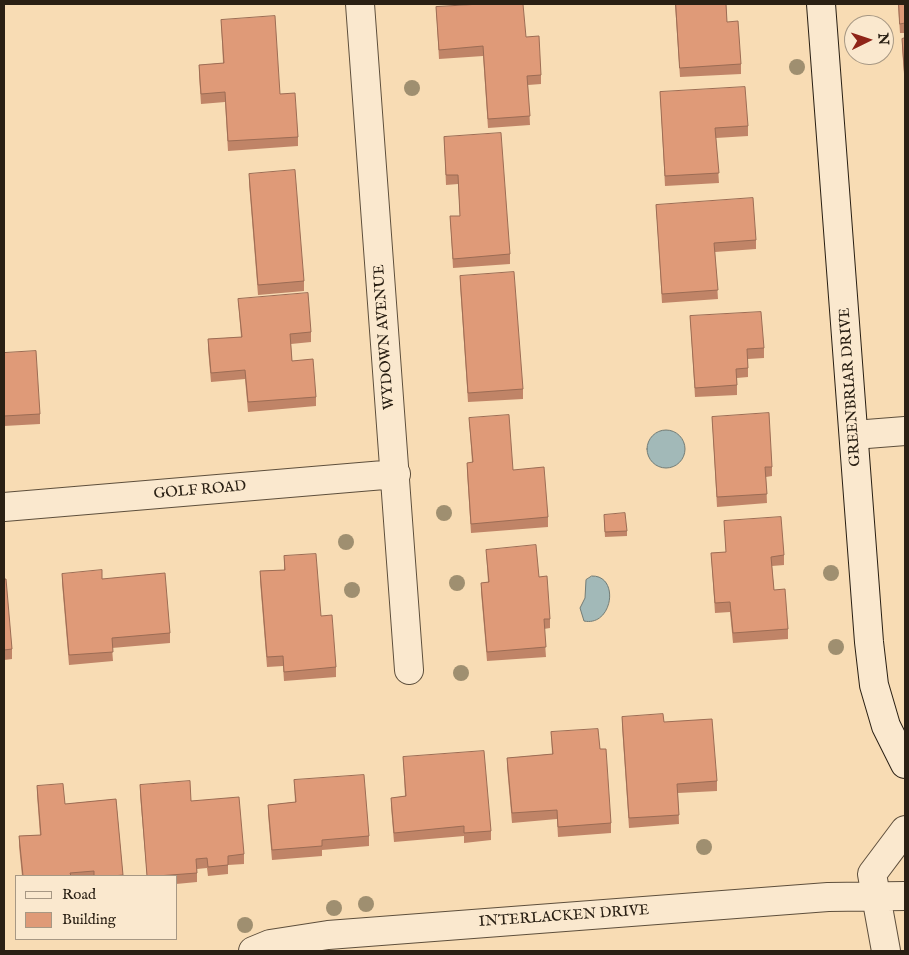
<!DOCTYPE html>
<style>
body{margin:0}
#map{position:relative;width:909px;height:955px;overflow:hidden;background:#f8dcb4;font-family:"IM FELL English",serif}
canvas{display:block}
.frame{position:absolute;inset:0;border:5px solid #2a2014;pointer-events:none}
.legend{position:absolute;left:15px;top:875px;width:162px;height:65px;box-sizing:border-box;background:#fae8ce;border:1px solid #a79884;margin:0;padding:6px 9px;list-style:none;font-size:15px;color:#2a2014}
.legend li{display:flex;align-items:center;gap:10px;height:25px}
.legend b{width:25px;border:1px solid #a79884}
.north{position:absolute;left:844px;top:15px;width:50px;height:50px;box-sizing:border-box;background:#fae8ce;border:1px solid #a79884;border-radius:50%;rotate:86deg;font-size:14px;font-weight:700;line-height:20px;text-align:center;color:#2a2014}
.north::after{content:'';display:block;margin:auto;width:18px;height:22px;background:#8f2418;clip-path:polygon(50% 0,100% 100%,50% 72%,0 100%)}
</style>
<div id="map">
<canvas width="909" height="955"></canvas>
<div class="frame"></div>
<ul class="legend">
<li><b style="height:6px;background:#fae8ce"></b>Road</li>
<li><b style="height:14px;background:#df9a78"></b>Building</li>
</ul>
<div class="north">N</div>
</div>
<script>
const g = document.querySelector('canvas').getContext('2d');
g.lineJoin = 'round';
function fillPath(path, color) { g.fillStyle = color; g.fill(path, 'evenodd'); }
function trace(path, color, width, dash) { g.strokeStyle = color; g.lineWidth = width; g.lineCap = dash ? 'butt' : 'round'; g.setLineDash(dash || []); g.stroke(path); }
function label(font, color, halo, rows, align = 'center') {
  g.font = font + ' "IM FELL English",serif'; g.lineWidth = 4; g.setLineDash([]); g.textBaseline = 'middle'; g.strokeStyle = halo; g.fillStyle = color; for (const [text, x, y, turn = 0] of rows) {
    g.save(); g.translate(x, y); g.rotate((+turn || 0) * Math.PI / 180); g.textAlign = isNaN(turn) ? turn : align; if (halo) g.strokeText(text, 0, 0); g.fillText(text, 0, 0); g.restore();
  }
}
const water = new Path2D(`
 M647 449a19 19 0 1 1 38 0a19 19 0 1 1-38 0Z
 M592,576C620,575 613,627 584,621L580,608L585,598L586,580Z`);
fillPath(water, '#a2b9b8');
trace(water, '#727c76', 1);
const street = new Path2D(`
 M360,4L409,670
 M854,435L905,431
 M4,507L396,474
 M253,951L270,944L328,935L828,897L905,896
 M886,951L872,874L905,830`);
const secondary = new Path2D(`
 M821,4L869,642L874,685L886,726L905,764`);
trace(street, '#5e4f3c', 30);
trace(secondary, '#2a2014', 30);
trace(street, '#fae8ce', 28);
trace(secondary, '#fae8ce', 28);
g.fillStyle = '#9f8f70';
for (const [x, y] of [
 [797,67],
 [412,88],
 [444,513],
 [346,542],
 [831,573],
 [457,583],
 [352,590],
 [836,647],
 [461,673],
 [704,847],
 [366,904],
 [334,908],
 [245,925]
]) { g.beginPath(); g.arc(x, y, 8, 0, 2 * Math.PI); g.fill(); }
fillPath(new Path2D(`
 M236,4H259L236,5Z
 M675,4H726L727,22L741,64V74L680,77Z
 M898,4H905V33H900Z
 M436,7L526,37L541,75V84L528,85L530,125L488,128L483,56L439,59Z
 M221,20L280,94L298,137V146L228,151L225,102L201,104L199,75V65L223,63Z
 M905,38V87L902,48V39Z
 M660,92L748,126V136L716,138L719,183L665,186Z
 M444,137L510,254V264L453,268L450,216H460L458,184L446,185Z
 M249,174L304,281V291L258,295L249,183Z
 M656,205L756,240V249L715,252L718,299L662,303Z
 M460,276L523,389V399L468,402L460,285Z
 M238,299L311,332V342L291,344L292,361L316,397V406L248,412L245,379L211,382L208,349V339L241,337Z
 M690,316L764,348V358L748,359V377L737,378V395L695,397Z
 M4,353L40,414V424L4,426Z
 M712,417L772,467V476L766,477L767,503L717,507Z
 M469,418L513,470L548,517V527L471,533L467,472V463L472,462Z
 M604,520L627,531V536L605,537Z
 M724,521L784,555V565L772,566L774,590L788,629V639L733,643L730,612L715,613L711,553L726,552Z
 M486,550L539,577L550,619V628L544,629L546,657L487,661L481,592V583L488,582Z
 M284,556L321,616L336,667V677L284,681L283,666L267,667L260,581V571L284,570Z
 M62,574L102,579L170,633V643L112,648L113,661L69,665L62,583Z
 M4,579L12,649V659L4,660Z
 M622,717L664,722L717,781V791L678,793L679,824L629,828L622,726Z
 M551,732L600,749L611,823V833L558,837L557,819L512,823L507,767V758L552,754Z
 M403,757L491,831V840L464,843V836L394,842L391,807V798L405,796Z
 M294,780L369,836V846L322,850V856L272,860L268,814V805L295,802Z
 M140,785L191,801L244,854V864L228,865V874L208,876L207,868L197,869V882L176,884V876H147L140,795Z
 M37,786L65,804L116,799L123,876H22L19,846V836L40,835L37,795Z`), '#c08467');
const building = new Path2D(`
 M481,4H523L526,37L539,36L541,75L527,76L530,116L488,119L483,46L439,50L436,7Z
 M676,4H726L727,22L738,21L741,64L680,68Z
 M899,4H905V23L900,24Z
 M275,16L280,94L295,93L298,137L228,141L225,92L201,94L199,65L224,63L221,20Z
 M905,38V78L902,39Z
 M745,87L748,126L715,128L719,173L665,176L660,92Z
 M501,133L510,254L453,259L450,216H460L458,175H446L444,137Z
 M295,170L304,281L258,285L249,174Z
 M753,198L756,240L714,243L718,290L662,294L656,205Z
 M514,272L523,389L468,393L460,276Z
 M308,293L311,332L290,334L292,361L313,359L316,397L248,402L245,370L211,373L208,339L242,337L238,299Z
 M761,312L764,348L747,349L748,368L736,369L737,385L695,388L690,316Z
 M36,351L40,414L4,416V353Z
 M769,413L772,467H765L767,494L717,497L712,417Z
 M509,415L513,470L544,467L548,517L471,524L467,463L473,462L469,418Z
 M625,513L627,531L605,532L604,515Z
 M781,517L784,555L771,557L774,590L785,589L788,629L733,633L730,602L715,603L711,553L726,552L724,521Z
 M536,545L539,577L547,576L550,619H544L546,647L487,652L481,583L489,582L486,550Z
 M316,554L321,616L332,615L336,667L284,672L283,656L267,657L260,571L285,570L284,556Z
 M102,570V579L165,573L170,633L112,638L113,652L69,655L62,574Z
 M4,579H6L12,649L4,650Z
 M663,714L664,722L712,719L717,781L677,784L679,815L629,818L622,717Z
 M598,729L600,749H606L611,823L558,827L557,810L512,813L507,758L553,754L551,732Z
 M484,751L491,831L464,833V826L394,833L391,798L406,796L403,757Z
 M364,775L369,836L322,840V846L272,850L268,805L296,802L294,780Z
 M190,781L191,801L239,797L244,854L228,856V865L208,867L207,858L196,859L197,873L157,876H147L140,785Z
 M63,784L65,804L116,799L123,875L113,876H94V871L70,873L71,876H23L19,836L41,835L37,786Z`);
fillPath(building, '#df9a78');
trace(building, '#9c6c54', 1);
label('15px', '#2a2014', '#fae8ce', [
 ["WYDOWN AVENUE",385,337,-94],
 ["GREENBRIAR DRIVE",851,387,-94],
 ["GOLF ROAD",200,491,-5],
 ["INTERLACKEN DRIVE",564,917,-4]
]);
</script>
